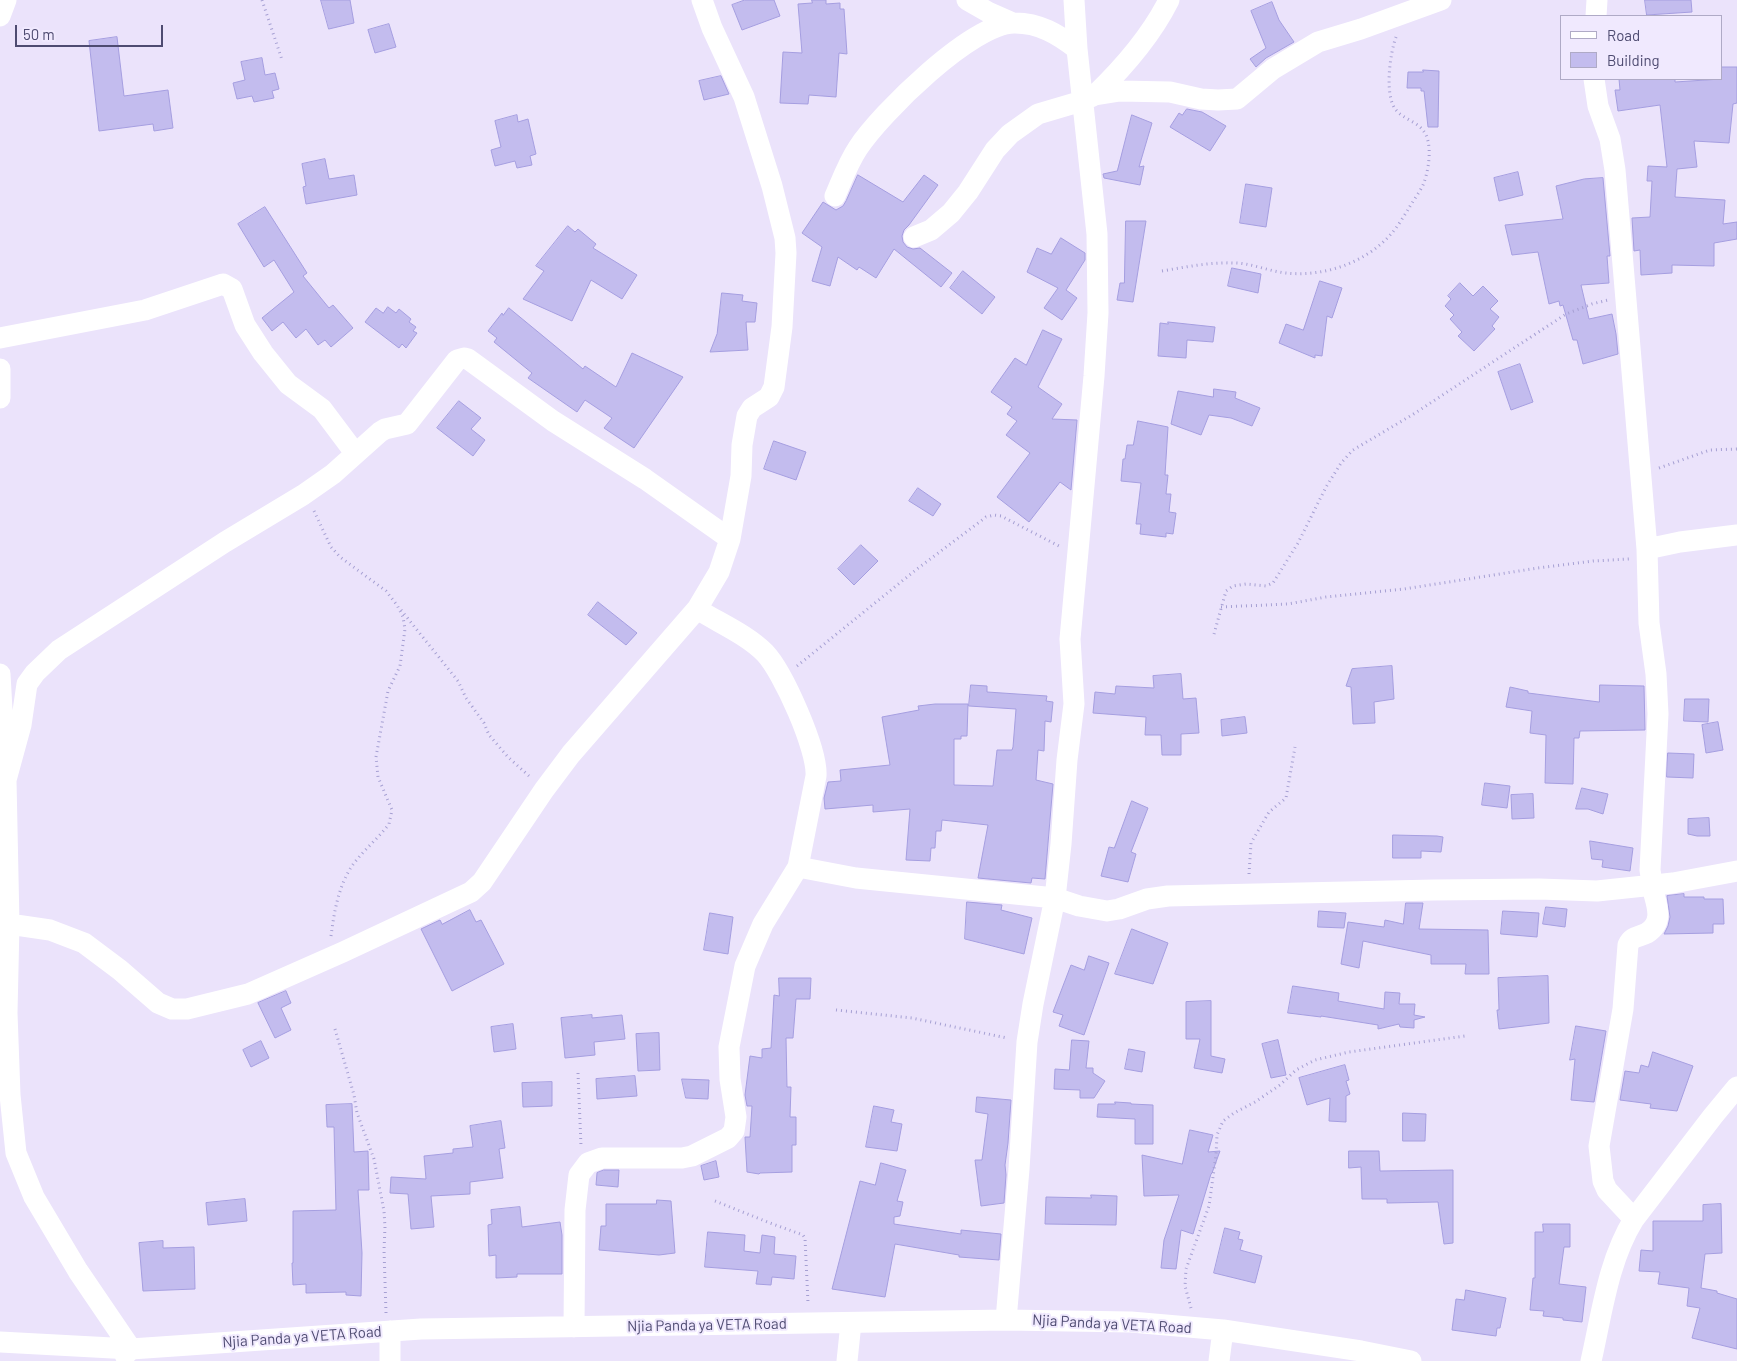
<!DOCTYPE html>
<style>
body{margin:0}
#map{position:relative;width:1737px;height:1361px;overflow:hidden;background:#ebe3fb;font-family:Barlow,sans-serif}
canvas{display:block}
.legend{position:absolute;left:1560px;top:15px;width:162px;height:65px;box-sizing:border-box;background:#f0e9fe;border:1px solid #afaac6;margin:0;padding:6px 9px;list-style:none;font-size:15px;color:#4e4b71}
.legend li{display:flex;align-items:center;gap:10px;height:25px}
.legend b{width:25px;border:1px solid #afaac6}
.scale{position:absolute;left:15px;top:25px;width:148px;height:22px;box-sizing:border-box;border:2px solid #4e4b71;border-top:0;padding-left:6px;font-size:15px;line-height:18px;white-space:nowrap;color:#4e4b71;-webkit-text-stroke:4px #f0e9fe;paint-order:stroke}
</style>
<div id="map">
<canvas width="1737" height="1361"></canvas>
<ul class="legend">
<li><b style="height:6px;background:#fff"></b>Road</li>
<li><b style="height:14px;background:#c3bcee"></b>Building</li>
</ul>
<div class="scale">50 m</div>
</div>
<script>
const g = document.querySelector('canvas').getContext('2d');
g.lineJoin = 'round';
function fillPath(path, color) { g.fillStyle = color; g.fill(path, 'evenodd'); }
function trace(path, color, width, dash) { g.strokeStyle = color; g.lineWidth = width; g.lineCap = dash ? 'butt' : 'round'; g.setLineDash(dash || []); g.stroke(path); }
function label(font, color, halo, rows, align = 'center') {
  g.font = font + ' Barlow,sans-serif'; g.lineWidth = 4; g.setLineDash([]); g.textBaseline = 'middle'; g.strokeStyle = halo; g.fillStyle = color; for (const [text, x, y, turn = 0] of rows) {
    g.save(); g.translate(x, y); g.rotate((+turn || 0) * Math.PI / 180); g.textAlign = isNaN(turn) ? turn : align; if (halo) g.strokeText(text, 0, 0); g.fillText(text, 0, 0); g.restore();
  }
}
const building = new Path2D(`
 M321,0H350L354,23L329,29Z
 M745,0H774L780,16L742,30L732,5Z
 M812,0H826V4L840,3V9H844L847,54L839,53L836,97L809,95L808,104L780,103L783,52L802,53L798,4L812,3Z
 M1645,0H1691L1692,12L1647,15Z
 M1272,2L1279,20L1294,42L1266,58L1256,67L1250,59L1266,48L1251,11Z
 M389,24L396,47L375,53L368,30Z
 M117,37L124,96L168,90L173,128L154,131L153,124L99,131L89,41Z
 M262,58L265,75L275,73L279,89L272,91L274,98L254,102L252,96L237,99L233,83L245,80L241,62Z
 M1721,67H1737V103L1733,104L1729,143L1694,141L1697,167L1677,169L1675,197L1725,200L1723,224L1737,222V239L1714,243V266L1672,265V273L1641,275L1640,250L1634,251L1632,218L1650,217L1652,181H1647L1648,166L1667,167L1660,105L1618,111L1615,90H1620L1619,79H1675V82L1721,79Z
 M1423,70L1439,71L1438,127H1428L1424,91H1421V88H1407L1408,72H1423Z
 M721,76L729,94L704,100L699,81Z
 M1187,109L1202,112L1226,126L1210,151L1170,127L1179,113L1182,115Z
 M517,115L518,122L528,119L536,154L530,156L532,165L517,168L515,161L495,166L491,150L501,147L495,121Z
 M1132,115L1152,123L1139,167L1144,166L1140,185L1104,178L1103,174L1117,171Z
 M325,159L329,179L354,175L357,195L306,204L303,187L306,186L302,164Z
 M1518,172L1523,195L1499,201L1494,178Z
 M858,175L903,202L924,175L938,185L909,225L904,230L902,236L903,242L907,247L913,249L920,248L952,273L941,287L894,249L876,278L859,267L857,270L838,257L830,286L812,281L822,247L802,233L823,202L836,210L843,206L846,201Z
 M1603,178L1610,256H1607L1609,283L1581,285L1589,319L1612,314L1616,334L1618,354L1583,364L1577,340H1573L1563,305L1560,306L1559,301L1549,304L1538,252L1512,255L1505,225L1563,219L1556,186L1584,179Z
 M1246,184L1272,188L1266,227L1240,223Z
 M265,207L307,273L303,276L329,308L333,305L353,328L331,347L325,340L318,345L306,329L296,338L283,322L272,331L262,318L294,292L274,260L264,267L238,224Z
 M1126,221H1146L1133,302L1117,300L1120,283H1124Z
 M568,226L575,232L578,229L596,244L593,248L637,275L622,299L591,280L572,321L523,299L544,271L536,266Z
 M1061,238L1085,253V260L1066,290L1077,298L1062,320L1044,308L1058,288L1027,272L1037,248L1051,254Z
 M1232,268L1261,274L1258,293L1228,286Z
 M963,271L995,297L982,314L950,288Z
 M1320,281L1342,288L1332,318L1327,316L1322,356L1315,355V358L1279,343L1286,324L1303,330Z
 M1460,283L1473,296L1483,286L1498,301L1490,309L1499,317L1492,326L1495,329L1474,351L1458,336L1462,332L1450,319L1454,315L1445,306L1451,299L1448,296Z
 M722,293L743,295L742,301L757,303L755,322H746L748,350L710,352L717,334Z
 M388,307L396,313L399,309L411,319L409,322L416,327L413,331L417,333L406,348L402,344L399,348L365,322L376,308L383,313Z
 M509,308L583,369L585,366L616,387L632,353L683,377L634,448L604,428L612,418L585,400L577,412L528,378L532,373L494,342L497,338L488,331L502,313L503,315Z
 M1168,322L1215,327L1213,342L1187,340L1186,358L1158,356L1160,323L1168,324Z
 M1043,330L1062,339L1038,387L1062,404L1052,419L1077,420L1071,490L1060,482L1029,522L997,497L1030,453L1006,435L1017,421L1007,414L1012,407L991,392L1015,358L1026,365Z
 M1520,364L1533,402L1511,410L1498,372Z
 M1214,389L1236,392L1235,398L1260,408L1252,426L1231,418L1209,415L1201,435L1171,424L1178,391L1213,397Z
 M459,401L481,418L471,429L485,440L473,456L437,428Z
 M1138,421L1168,427L1165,475H1168L1166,494H1171L1169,512L1176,513L1173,534L1166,533V537L1140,534L1141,524H1136L1141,483L1121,481L1123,459H1125L1127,445H1133Z
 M774,441L806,452L796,480L764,469Z
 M918,488L941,504L933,516L909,501Z
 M861,545L878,561L854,585L838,569Z
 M598,602L637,633L626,645L588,615Z
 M1392,666L1394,699L1374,702L1375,723L1353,724L1351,687L1346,686L1352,669Z
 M1181,674L1183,699L1196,698L1199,733L1181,734V755H1162L1161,735H1145L1146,717L1093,713L1095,692L1115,694L1116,686L1154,688L1153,676Z
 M971,685L987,686V692L1047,696L1046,701L1053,702L1051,722L1045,721L1044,751L1038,750L1036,780L1053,784L1045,879L1032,878L1031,883L978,878L988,825L942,820L941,831H936L935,848H931L930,861L906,860L910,809L873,812V805L825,809L824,798L828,782L841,781L840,770L890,765L882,717L919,710L918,706L935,704H968L967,736H961V739H954V785L993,786L997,750H1012L1013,747L1016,709L969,706Z
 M1600,685L1644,686L1645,730L1580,731L1579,738H1574L1573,784L1545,783L1546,735L1530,733L1532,711L1506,707L1510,687L1528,691V693L1599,702Z
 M1685,699H1709L1708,722L1684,721Z
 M1245,717L1247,733L1222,736L1221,720Z
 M1718,722L1723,750L1706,753L1702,725Z
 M1668,753L1694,754L1693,778L1667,777Z
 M1485,783L1510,786L1507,808L1482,805Z
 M1582,788L1608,794L1603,814L1588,809H1576Z
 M1533,794L1534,818L1512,819L1511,795Z
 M1132,801L1148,808L1131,852L1136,854L1128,882L1101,876L1109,847L1114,848Z
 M1709,818L1710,836H1697L1688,834V819Z
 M1393,835L1437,836L1443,837L1441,852L1421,851V858H1393Z
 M1590,841L1633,848L1630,871L1602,867L1603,860L1592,859Z
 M1684,894V897H1704V899H1723L1724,924H1713V933L1664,934L1668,926L1670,917L1667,896Z
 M967,902L1002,905L1001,910L1032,918L1024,954L965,939Z
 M1406,903H1423L1419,929L1488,930L1489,974H1465L1466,964H1431V955L1363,941L1359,968L1341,964L1348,922L1384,927L1385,920L1403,924Z
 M1546,907L1567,909L1565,927L1543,924Z
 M470,910L476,922L481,920L504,964L452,991L421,929L440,920L442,924Z
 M1319,911L1346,913L1344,928L1318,927Z
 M1503,911L1539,913L1537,937L1501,934Z
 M710,913L733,917L728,954L704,950Z
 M1132,929L1168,943L1153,984L1115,974Z
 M1089,956L1109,963L1084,1035L1059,1026L1063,1015L1053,1012L1071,965L1084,970Z
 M1548,976L1549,1023L1499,1029L1497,1010H1499L1498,978Z
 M779,978H811L810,999H796L793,1038H786L787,1087H791L790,1117H796V1145H792V1172L760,1173L759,1174L747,1172L745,1137H750L752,1106H747L745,1095L750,1056L762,1058V1049L771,1048L774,995L779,996Z
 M1293,986L1339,993L1338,1001L1384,1009L1385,992L1400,993L1399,1004H1415L1414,1015L1425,1017L1414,1020V1028L1400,1027L1399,1024L1378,1029V1025L1321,1016V1017L1288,1013Z
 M286,991L291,1003L281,1008L291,1030L275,1038L258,1003Z
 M1211,1001V1056L1225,1059L1222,1073L1194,1068L1200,1039H1186V1002Z
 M592,1015V1018L622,1015L625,1039L594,1042L595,1055L565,1058L561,1018Z
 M513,1024L516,1049L494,1052L491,1027Z
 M1576,1026L1606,1031L1594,1102L1571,1100L1575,1059L1570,1060Z
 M659,1033L660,1070L638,1071L636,1034Z
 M1072,1040L1089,1041L1086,1068H1093V1073L1105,1081L1094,1098H1080V1090L1054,1089L1055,1069L1069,1070Z
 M1278,1040L1286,1075L1271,1078L1262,1044Z
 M261,1041L269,1058L251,1067L243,1050Z
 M1129,1049L1145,1052L1142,1072L1125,1069Z
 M1653,1052L1693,1066L1677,1111L1650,1108L1651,1104L1620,1100L1625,1071L1639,1073L1641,1065L1648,1067Z
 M1345,1065L1349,1080L1346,1081L1350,1094L1346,1096V1122L1329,1121L1330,1098L1307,1105L1299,1078Z
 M635,1076L637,1096L597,1099L596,1079Z
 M682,1079L709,1080L708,1099L686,1098Z
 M552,1082V1106L523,1107L522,1083Z
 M977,1097L1011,1100L1008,1143L1005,1165L1006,1175L1004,1203L981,1206L975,1160H982L988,1114L976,1112Z
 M1115,1102L1131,1103V1104L1153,1105V1144H1135V1119L1097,1117L1098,1104H1115Z
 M352,1104L354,1152L368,1151L369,1190H358L362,1253L361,1296L346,1295V1292L306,1293V1284L293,1285L292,1263H293V1211L336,1210L334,1127H327L326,1105Z
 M874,1106L894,1110L891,1122L902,1124L897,1151L866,1147Z
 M1403,1113L1426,1114L1425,1141H1403Z
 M501,1121L505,1148L499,1149L503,1178L470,1182V1194L431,1196L434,1227L411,1229L408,1194L390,1193L391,1177L426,1179L424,1156L453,1153V1149L473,1147L470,1126Z
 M1190,1130L1213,1135L1208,1152L1220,1151L1212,1173L1211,1174L1193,1234L1181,1230L1176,1269L1161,1268L1164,1240L1179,1195L1144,1196L1142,1155L1182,1164Z
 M1349,1151H1379L1380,1171L1453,1170V1243L1444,1244L1438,1202L1387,1203V1199H1362L1361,1167L1349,1168Z
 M716,1161L719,1177L704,1180L701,1166Z
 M881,1163L906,1170L897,1201L903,1202L900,1216L894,1217V1224L961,1234V1230L1001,1234L999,1260L959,1257V1255L895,1244L885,1297L832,1289L860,1181L875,1185Z
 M604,1170H619L618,1187L596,1185L597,1173Z
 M1091,1195L1117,1196L1116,1225L1045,1224L1046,1197L1091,1198Z
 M245,1199L247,1221L208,1225L206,1203Z
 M657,1200L671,1201L675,1253L659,1255L599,1250L601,1226H606V1204H656Z
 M1721,1204L1722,1253L1705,1254L1701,1288L1717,1291V1293L1737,1299V1349L1692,1338L1700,1308L1687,1306L1689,1288L1658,1284L1660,1272L1639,1271L1641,1250L1653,1251V1221H1703V1205Z
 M520,1207L522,1227L560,1222L562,1235V1274H517V1277L496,1278V1255L489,1256L488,1225L492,1224L491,1210Z
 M1543,1224H1570V1247H1564L1559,1284L1586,1287L1582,1322L1563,1320V1318L1543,1316L1544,1311L1530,1310L1533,1278H1535V1232H1543Z
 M1225,1228L1240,1232L1238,1239L1243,1240L1240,1250L1262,1256L1255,1283L1214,1273Z
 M708,1232L745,1235L744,1251L760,1253L762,1235L775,1237L774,1254L796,1256L794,1279L772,1277L771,1285L756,1284L758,1271L705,1267Z
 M163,1241V1248L194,1247L195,1289L143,1291L139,1243Z
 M1466,1290L1506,1298L1500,1328H1497L1496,1336L1452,1330L1456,1299L1464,1300Z`);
fillPath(building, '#c3bcee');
trace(building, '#a59ee0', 1);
trace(new Path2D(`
 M262,0L282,60
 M1162,271C1186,267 1210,262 1234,263C1251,263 1268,271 1286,273C1324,277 1366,263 1392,233C1398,226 1404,216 1409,208C1413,201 1419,193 1423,185C1428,173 1431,154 1428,141C1424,122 1406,122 1396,110C1384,96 1390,53 1396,37
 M1659,468L1710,450L1737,449
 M314,511L331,547L340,557L386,591L397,605L403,617L405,629L400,666L388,691L376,757L378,777L392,810L389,824C377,840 360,853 350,869C338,889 334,913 331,936
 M1221,607L1288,604L1326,597L1404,589L1538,568L1593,561L1629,559
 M401,610L458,681L466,698L484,723L489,735L508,757L529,776
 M1214,634L1226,591L1233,586L1246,584L1266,586L1273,583L1298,543L1326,487L1341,463L1353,450L1412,415L1566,314L1592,304L1608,300
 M797,666L917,569L986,517L994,515L1001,516L1059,546
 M1249,874L1251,843L1269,812L1286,798L1295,747
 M836,1010L912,1018L1007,1038
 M335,1029L354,1095L357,1113L374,1159L384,1211L385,1227L384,1250L386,1313
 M578,1073L581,1146
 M715,1201L770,1223L803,1235L805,1238L808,1303
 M1191,1308L1185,1286L1186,1269L1209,1206L1216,1155L1217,1135L1223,1121L1234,1113L1255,1102L1280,1085L1296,1070L1315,1060L1349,1052L1465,1036`), '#a6a0d3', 3, [1, 4]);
trace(new Path2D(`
 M967,0L988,12L1013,23
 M0,16L6,0
 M1596,16L1597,0
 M1594,79L1598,106L1610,139L1615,170L1647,549L1649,623L1656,674L1658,714L1650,870C1651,875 1651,881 1652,886C1655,902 1666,921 1647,933C1639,937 1632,936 1628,945L1623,1009L1599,1146L1603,1181L1607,1190L1634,1219
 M1095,95C1124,67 1151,36 1169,0
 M835,196C842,180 848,163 858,148C880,114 973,22 1015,23C1039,23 1058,34 1077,49
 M914,237L931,230L951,213L968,192L995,150L1010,134L1038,114L1082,101L1095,95L1120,91L1170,92L1201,99L1218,100L1237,99L1273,69L1318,42L1361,29L1441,0
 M0,338L145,310L223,284L232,289L245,325L263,353L288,384L322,409L355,453
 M0,369V398
 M1647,549L1680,542L1737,535
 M0,674L6,780L9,924L7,1013L10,1095L16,1153L34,1197L78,1271L131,1349L125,1355
 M6,780L21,725L27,684L35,673L59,650L225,542L303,495L333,474L380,432L385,429L407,424L457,360L464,358L468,359L553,421L645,479L730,539
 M798,867L856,878L1055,898L1079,906L1107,911L1119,909L1147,899L1168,896L1434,890L1539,889L1597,891L1673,883L1737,871
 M9,924L50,930L84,943L120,970L158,1003L172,1009H187L248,994L343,952L471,892L482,882L544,790L571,754L697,609L719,572L730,539L741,476L742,445L747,416L752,408L769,397L774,387L782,327L786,253L785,238L772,186L744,97L712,28L702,0
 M1006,1320L1019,1169L1027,1042L1033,1004L1055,898L1061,844L1067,760L1074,704L1070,639L1094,376L1098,313L1097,234L1077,49L1074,0
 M574,1327L575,1210L579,1175L588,1163L602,1158H682L692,1156L728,1138L734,1131L736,1117L730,1079L729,1047L745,966L763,924L798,867L816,776C818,750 783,672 765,653C746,634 719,623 697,609
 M390,1331V1361
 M0,1342L131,1349L421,1329L1006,1320L1131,1322L1223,1330L1361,1351L1411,1361
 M847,1361L851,1323
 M1219,1361L1223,1330
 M1591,1361C1602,1313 1608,1261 1634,1219L1713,1116L1737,1087`), '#fff', 21);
label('15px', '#4e4b71', '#f0e9fe', [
 ["Njia Panda ya VETA Road",1112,1324,3],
 ["Njia Panda ya VETA Road",707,1325,-1],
 ["Njia Panda ya VETA Road",302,1337,-4]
]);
</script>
